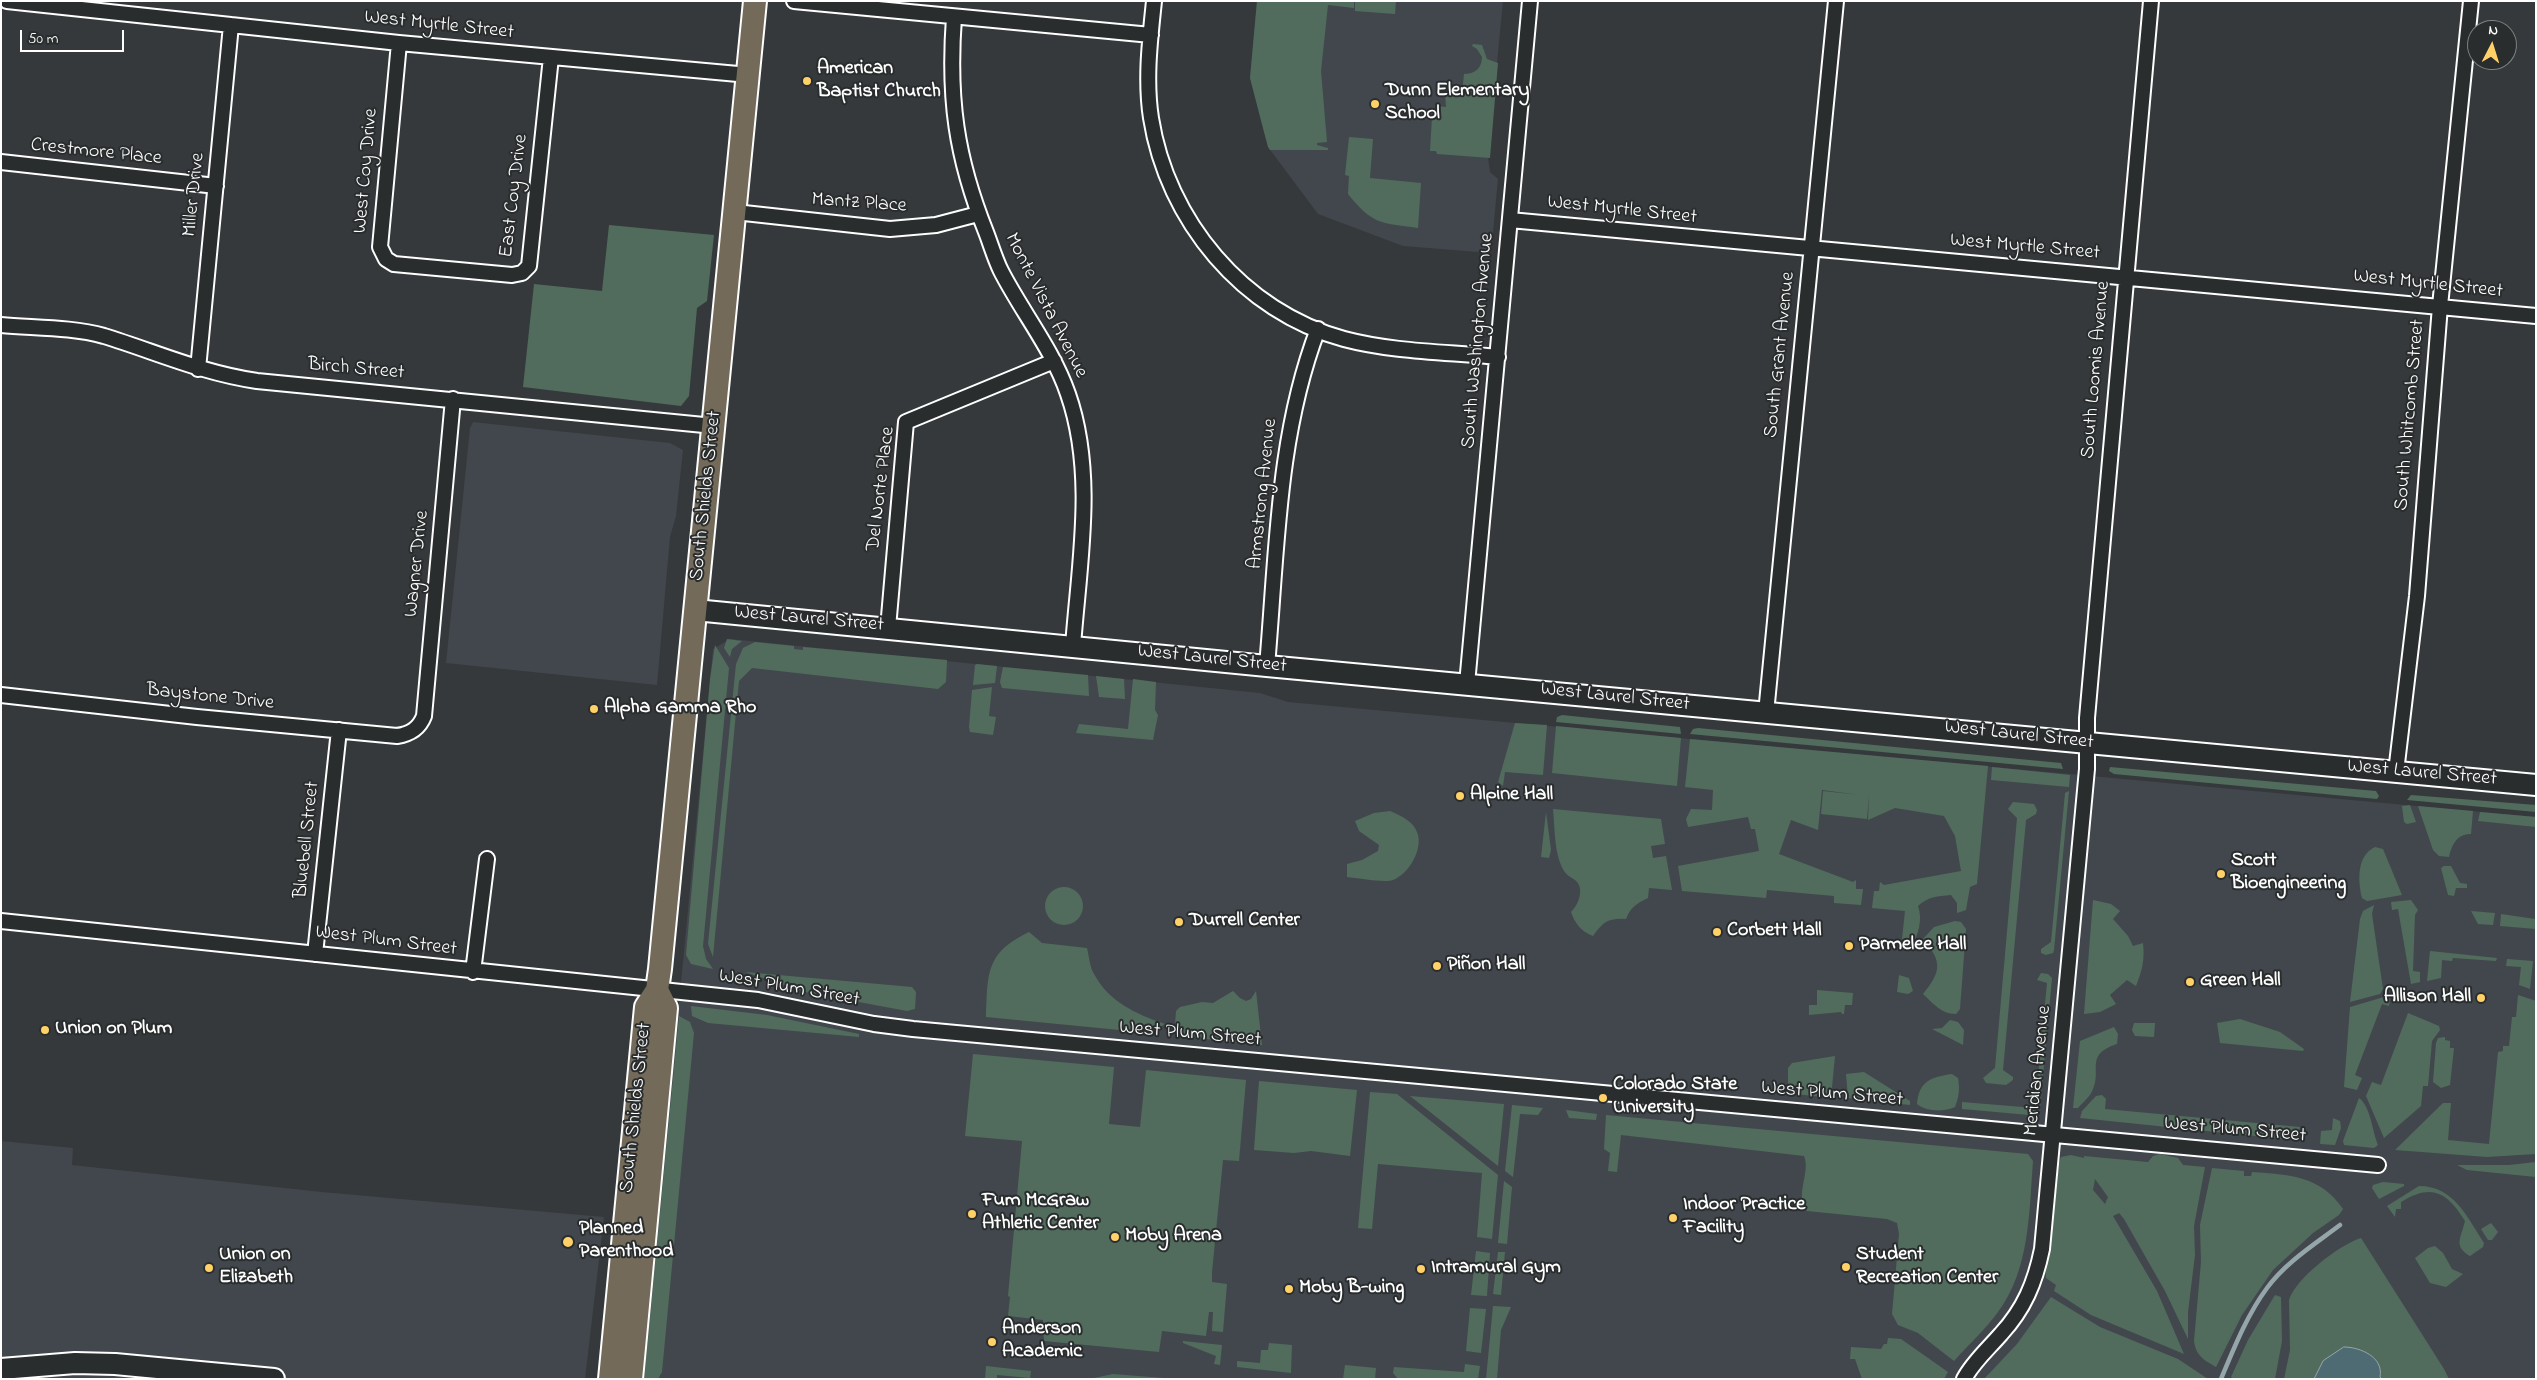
<!DOCTYPE html>
<meta charset="utf-8">
<style>
body{margin:0}
#map{position:relative;width:2537px;height:1380px;overflow:hidden;background:#35393c;font-family:"Indie Flower",sans-serif}
canvas{display:block}
.frame{position:absolute;inset:0;border:2px solid #fff;pointer-events:none}
.north{position:absolute;left:2467px;top:20px;width:50px;height:50px;box-sizing:border-box;background:#2a2d2e;border:1px solid #7f8182;border-radius:50%;rotate:5deg;font-size:14px;font-weight:700;line-height:20px;text-align:center;color:#fff}
.north::after{content:'';display:block;margin:auto;width:18px;height:22px;background:#ffd166;clip-path:polygon(50% 0,100% 100%,50% 72%,0 100%)}
.scale{position:absolute;left:20px;top:30px;width:104px;height:22px;box-sizing:border-box;border:2px solid #fff;border-top:0;padding-left:6px;font-size:15px;line-height:18px;white-space:nowrap;color:#fff;-webkit-text-stroke:4px #2a2d2e;paint-order:stroke}
</style>
<div id="map">
<canvas width="2537" height="1380"></canvas>
<div class="frame"></div>
<div class="north">N</div>
<div class="scale">50 m</div>
</div>
<script>
const ctx = document.querySelector('canvas').getContext('2d');
ctx.lineJoin = 'round';
function fill(path, color) { ctx.fillStyle = color; ctx.fill(path, 'evenodd'); }
function stroke(path, color, width, dash) { ctx.strokeStyle = color; ctx.lineWidth = width; ctx.lineCap = dash ? 'butt' : 'round'; ctx.setLineDash(dash || []); ctx.stroke(path); }
function label(font, color, halo, rows, align = 'center') {
  ctx.font = font + ' "Indie Flower",sans-serif'; ctx.lineWidth = 4; ctx.setLineDash([]); ctx.textBaseline = 'middle'; ctx.strokeStyle = halo; ctx.fillStyle = color; for (const [text, x, y, turn = 0] of rows) {
    ctx.save(); ctx.translate(x, y); ctx.rotate((+turn || 0) * Math.PI / 180); ctx.textAlign = isNaN(turn) ? turn : align; if (halo) ctx.strokeText(text, 0, 0); ctx.fillText(text, 0, 0); ctx.restore();
  }
}
fill(new Path2D(`
 M 1257,1 L 1503,1 L 1488,157 L 1490,172 L 1498,179 L 1491,253 L 1403,246 L 1318,214 L 1268,147 L 1263,129 L 1250,78 Z
 M 473,422 L 670,443 L 683,450 L 676,516 L 670,537 L 657,685 L 446,663 L 470,428 Z
 M 730,639 L 1260,693 L 1288,702 L 2536,817 L 2536,1379 L 643,1379 L 713,649 Z
 M 1,1141 L 73,1148 L 72,1165 L 322,1192 L 604,1217 L 585,1379 L 1,1379 Z`), '#42474d');
fill(new Path2D(`
 M 1257,1 L 1354,1 L 1354,8 L 1328,5 L 1321,71 L 1327,142 L 1317,143 L 1317,145 L 1328,148 L 1328,150 L 1270,150 L 1268,147 L 1250,78 Z
 M 1355,1 L 1396,1 L 1395,14 L 1355,11 Z
 M 1473,44 L 1482,45 L 1487,59 L 1498,63 L 1490,158 L 1437,154 L 1436,151 L 1430,151 L 1432,117 L 1436,106 L 1446,107 L 1445,92 L 1462,93 L 1464,74 C 1475,74 1482,68 1482,57 L 1477,49 L 1472,46 Z
 M 1349,137 L 1373,139 L 1370,178 L 1421,183 L 1418,228 C 1380,223 1372,224 1348,194 L 1349,176 L 1345,175 Z
 M 609,225 L 714,235 L 707,301 L 697,308 L 689,396 L 681,406 L 523,387 L 534,284 L 602,291 Z
 M 727,639 L 742,641 L 732,649 L 730,657 L 724,648 Z
 M 755,642 L 794,646 L 794,649 L 803,650 L 803,647 L 947,660 L 946,682 L 938,689 L 752,668 L 739,681 L 713,957 L 708,944 L 736,664 L 743,648 Z
 M 715,645 L 729,668 L 703,946 L 706,959 L 713,969 L 691,964 L 686,955 L 710,679 Z
 M 977,664 L 997,666 L 995,683 L 973,685 L 975,665 Z
 M 1003,667 L 1088,675 L 1089,696 L 1002,688 L 1000,682 Z
 M 1096,676 L 1124,679 L 1125,699 L 1099,697 Z
 M 1133,679 L 1156,682 L 1155,710 L 1158,715 L 1153,740 L 1076,733 L 1079,724 L 1128,729 Z
 M 992,687 L 989,716 L 996,717 L 993,735 L 970,732 L 969,727 L 972,690 Z
 M 1562,715 L 1680,727 L 1681,734 L 1556,722 L 1557,717 Z
 M 1515,723 L 1547,725 L 1543,775 L 1505,772 L 1503,786 L 1498,782 Z
 M 1556,726 L 1681,738 L 1677,786 L 1552,773 Z
 M 1698,728 L 2061,763 L 2063,769 L 1690,734 L 1693,729 Z
 M 1690,739 L 1988,766 L 1977,884 L 1970,887 L 1966,910 L 1957,913 L 1957,903 L 1951,895 C 1938,896 1927,897 1918,906 C 1923,920 1918,934 1912,947 L 1910,946 L 1909,940 L 1902,939 L 1905,911 L 1872,908 L 1874,891 L 1879,891 L 1880,882 L 1884,885 L 1961,871 L 1955,836 L 1944,816 L 1895,808 L 1868,820 L 1869,795 L 1867,819 L 1821,814 L 1823,791 L 1860,795 L 1822,790 L 1818,830 L 1791,820 L 1779,854 L 1853,882 L 1856,880 L 1856,889 L 1863,889 L 1861,905 L 1834,903 L 1834,896 L 1767,890 L 1766,898 L 1682,891 L 1678,866 L 1759,851 L 1755,829 L 1751,829 L 1748,817 L 1688,827 L 1686,819 L 1691,809 L 1712,810 L 1713,790 L 1685,787 Z
 M 1992,767 L 2070,775 L 2069,787 L 1991,780 Z
 M 2110,767 L 2376,791 L 2379,796 L 2377,799 L 2114,774 L 2109,771 Z
 M 2069,791 L 2054,950 L 2053,953 L 2046,955 L 2041,953 L 2041,949 L 2051,942 L 2065,793 Z
 M 2411,795 L 2536,805 L 2536,812 L 2407,800 Z
 M 2013,802 L 2034,804 L 2037,810 L 2036,814 L 2026,820 L 2003,1070 L 2013,1077 L 2013,1080 L 2006,1085 L 1986,1083 L 1983,1078 L 1995,1068 L 2017,818 L 2008,809 Z
 M 2410,805 L 2416,822 L 2407,824 L 2404,822 L 2402,806 Z
 M 2418,806 L 2473,811 L 2471,834 C 2457,834 2452,844 2449,857 L 2439,856 L 2433,850 Z
 M 1553,809 L 1661,819 L 1665,844 L 1651,846 L 1653,858 L 1666,856 L 1672,890 L 1649,888 L 1648,898 C 1637,903 1630,908 1626,919 C 1608,918 1603,922 1593,936 C 1582,932 1575,924 1571,912 C 1577,906 1581,897 1580,888 C 1578,878 1569,879 1564,871 C 1554,854 1555,829 1553,809 Z
 M 1390,811 C 1401,816 1412,820 1417,832 C 1424,848 1409,874 1393,880 C 1384,883 1358,878 1347,877 L 1347,864 L 1362,860 L 1378,851 L 1379,845 L 1359,831 L 1355,821 L 1374,813 Z
 M 1546,812 L 1551,850 L 1549,858 L 1541,857 Z
 M 2480,812 L 2536,817 L 2536,827 L 2478,821 Z
 M 2375,847 L 2383,849 L 2402,895 L 2367,901 L 2362,898 C 2358,882 2356,856 2375,847 Z
 M 2444,866 L 2451,866 L 2460,883 L 2467,884 L 2467,888 L 2456,888 L 2454,896 L 2448,895 L 2441,868 Z
 M1045 906a19 19 0 1 1 38 0a19 19 0 1 1-38 0Z
 M 2093,900 L 2111,904 L 2120,911 L 2113,919 L 2128,936 L 2133,946 L 2143,943 C 2145,960 2142,971 2136,986 L 2127,980 L 2110,995 L 2116,1004 L 2100,1012 L 2084,1014 Z
 M 2411,900 L 2418,910 L 2415,915 L 2413,971 L 2420,972 L 2420,982 L 2411,984 L 2398,909 L 2392,910 L 2391,902 Z
 M 2374,905 L 2372,914 L 2383,989 L 2380,994 L 2350,1002 L 2360,919 L 2363,911 Z
 M 2471,911 L 2495,913 L 2493,925 L 2478,924 Z
 M 2501,914 L 2535,919 L 2536,917 L 2536,929 L 2500,926 Z
 M 1955,921 L 1961,922 L 1966,929 L 1960,1009 L 1956,1014 C 1941,1014 1933,1003 1923,994 C 1942,971 1942,961 1923,939 L 1934,927 Z
 M 1029,932 L 1042,943 L 1087,948 C 1089,956 1090,968 1094,974 C 1109,1002 1136,1014 1165,1024 L 1150,1033 L 986,1017 C 988,974 985,953 1029,932 Z
 M 2430,951 L 2497,958 L 2496,961 L 2453,958 L 2452,961 L 2442,960 L 2441,978 L 2427,981 Z
 M 2507,959 L 2533,961 L 2530,989 L 2519,985 L 2521,967 L 2506,966 Z
 M 745,972 L 912,987 L 916,992 L 915,1009 L 907,1011 L 805,992 Z
 M 2041,973 L 2048,974 L 2052,978 L 2040,1108 L 2037,1113 L 2029,1115 L 1962,1109 L 1962,1102 L 2035,1108 L 2047,983 L 2037,980 Z
 M 1899,975 L 1909,978 L 1913,991 L 1908,994 L 1897,992 Z
 M 1817,990 L 1853,993 L 1852,1005 L 1845,1005 L 1844,1014 L 1842,1014 L 1841,1012 L 1809,1015 L 1809,1005 L 1817,1005 Z
 M 1233,991 L 1240,998 L 1246,1001 L 1251,999 L 1256,991 L 1262,1045 L 1218,1041 L 1185,1035 L 1179,1032 L 1175,1024 L 1176,1011 L 1180,1007 L 1202,1002 L 1213,1003 Z
 M 2387,993 L 2391,993 L 2389,1006 L 2382,1004 L 2355,1075 L 2362,1078 L 2357,1090 L 2344,1087 L 2350,1007 L 2384,997 Z
 M 2518,995 L 2536,1001 L 2536,1154 L 2487,1157 L 2395,1150 L 2443,1103 L 2451,1103 L 2448,1140 L 2489,1144 L 2498,1052 L 2503,1051 L 2503,1046 L 2509,1046 L 2512,1017 L 2516,1017 Z
 M 691,1006 L 767,1015 L 859,1034 L 859,1037 L 708,1023 L 692,1016 Z
 M 2408,1013 L 2439,1026 L 2440,1030 L 2432,1041 L 2428,1086 L 2423,1086 L 2421,1106 L 2384,1138 L 2366,1096 L 2372,1082 L 2381,1085 Z
 M 679,1016 L 690,1022 L 694,1033 L 662,1372 L 658,1379 L 644,1379 Z
 M 2240,1019 L 2280,1032 L 2304,1049 L 2303,1051 L 2220,1043 L 2217,1023 Z
 M 1950,1020 L 1958,1022 L 1964,1030 L 1963,1045 L 1932,1029 L 1942,1028 Z
 M 2134,1023 L 2155,1023 L 2154,1037 L 2135,1036 L 2132,1030 Z
 M 2114,1027 L 2118,1034 L 2117,1044 C 2084,1055 2102,1069 2093,1089 C 2091,1096 2082,1103 2078,1108 L 2073,1108 L 2080,1041 Z
 M 2445,1037 L 2445,1040 L 2450,1041 L 2450,1048 L 2454,1048 L 2450,1085 L 2441,1088 L 2433,1082 L 2436,1043 L 2438,1038 Z
 M 973,1054 L 1114,1067 L 1109,1124 L 1140,1127 L 1146,1070 L 1246,1080 L 1239,1161 L 1223,1160 L 1212,1272 L 1212,1282 L 1227,1284 L 1223,1332 L 1212,1331 L 1213,1312 L 1209,1312 L 1206,1336 L 1162,1331 L 1159,1352 L 1044,1341 L 1043,1320 L 1008,1316 L 1010,1297 L 1008,1296 L 1022,1141 L 965,1136 Z
 M 1835,1056 L 1831,1098 L 1778,1092 L 1788,1085 L 1788,1068 L 1792,1063 Z
 M 1864,1072 L 1910,1101 L 1910,1105 L 1848,1098 L 1846,1074 Z
 M 1952,1074 L 1958,1078 C 1960,1089 1959,1096 1955,1107 C 1944,1112 1927,1112 1917,1104 C 1919,1081 1931,1077 1952,1074 Z
 M 1259,1081 L 1357,1090 L 1350,1156 L 1311,1151 L 1294,1153 L 1254,1150 Z
 M 1370,1092 L 1397,1094 L 1498,1175 L 1492,1239 L 1477,1237 L 1482,1173 L 1378,1164 L 1372,1229 L 1358,1228 Z
 M 2102,1095 L 2106,1099 L 2105,1109 L 2300,1127 L 2298,1136 L 2294,1140 L 2080,1118 L 2082,1111 L 2096,1096 Z
 M 1410,1096 L 1504,1104 L 1498,1166 Z
 M 2359,1098 C 2371,1107 2372,1131 2378,1145 L 2374,1148 L 2344,1145 L 2343,1141 Z
 M 1512,1105 L 1543,1108 L 1538,1115 L 1520,1114 L 1513,1177 L 1505,1171 Z
 M 1566,1110 L 1597,1114 L 1596,1120 L 1569,1118 Z
 M 1606,1115 L 2028,1154 L 2033,1161 C 2029,1212 2030,1269 1998,1312 C 1986,1329 1968,1345 1954,1361 L 1918,1333 L 1898,1325 L 1892,1314 L 1899,1234 L 1897,1223 L 1887,1219 L 1807,1211 C 1794,1195 1811,1173 1804,1156 L 1621,1135 L 1617,1172 L 1608,1171 L 1610,1153 L 1604,1149 Z
 M 2333,1118 L 2340,1121 L 2341,1128 L 2335,1145 L 2320,1144 L 2321,1131 L 2332,1130 Z
 M 2160,1154 L 2178,1158 L 2183,1165 L 2205,1167 L 2194,1226 L 2195,1255 L 2188,1312 L 2188,1339 L 2165,1291 L 2124,1219 L 2119,1213 L 2113,1216 L 2157,1291 L 2184,1354 L 2091,1315 L 2054,1291 L 2056,1285 L 2046,1278 L 2045,1263 L 2052,1236 L 2059,1163 L 2061,1157 L 2071,1155 L 2084,1158 L 2084,1156 L 2148,1162 L 2153,1156 ZM 2095,1179 L 2108,1197 L 2105,1204 L 2093,1190 Z
 M 2536,1162 L 2536,1177 L 2467,1170 L 2457,1165 L 2509,1165 Z
 M 2212,1168 L 2244,1171 L 2244,1176 L 2251,1176 L 2252,1172 C 2289,1175 2320,1175 2343,1209 L 2339,1215 L 2313,1233 L 2273,1270 L 2242,1315 L 2216,1367 C 2204,1360 2196,1356 2194,1341 L 2201,1262 L 2200,1225 Z
 M 1504,1181 L 1512,1187 L 1507,1244 L 1498,1243 Z
 M 2383,1182 L 2404,1184 L 2404,1186 L 2379,1199 L 2372,1188 L 2373,1185 Z
 M 2419,1186 C 2454,1186 2467,1217 2484,1243 L 2483,1247 L 2470,1256 C 2453,1246 2461,1238 2465,1221 C 2447,1192 2432,1183 2401,1202 L 2401,1209 L 2396,1209 L 2395,1217 L 2387,1206 Z
 M 2491,1223 L 2498,1232 L 2492,1240 L 2488,1240 L 2481,1229 Z
 M 2361,1238 L 2444,1369 L 2449,1379 L 2284,1379 L 2290,1350 L 2289,1300 C 2296,1278 2339,1245 2361,1238 Z
 M 2435,1246 L 2443,1253 L 2452,1269 L 2463,1274 L 2446,1287 L 2430,1283 L 2415,1258 L 2428,1248 Z
 M 1476,1251 L 1490,1253 L 1487,1296 L 1471,1295 Z
 M 1498,1252 L 1505,1252 L 1501,1295 L 1493,1294 Z
 M 2275,1295 L 2281,1297 L 2282,1341 L 2275,1379 L 2234,1379 L 2231,1377 L 2248,1340 Z
 M 2051,1297 L 2100,1327 L 2178,1359 L 2208,1379 L 1984,1379 L 2017,1344 Z
 M 1493,1306 L 1511,1307 L 1501,1330 L 1497,1379 L 1486,1379 Z
 M 1470,1308 L 1486,1309 L 1481,1353 L 1466,1351 Z
 M 1888,1338 L 1901,1339 L 1948,1372 L 1944,1379 L 1862,1379 L 1855,1359 L 1850,1359 L 1851,1347 L 1881,1349 L 1884,1344 L 1887,1344 Z
 M 1183,1341 L 1222,1345 L 1220,1365 L 1214,1364 L 1216,1356 L 1183,1343 Z
 M 1269,1343 L 1292,1345 L 1291,1373 L 1237,1367 L 1237,1361 L 1260,1363 L 1261,1350 L 1268,1350 Z
 M 1465,1364 L 1480,1366 L 1478,1379 L 1398,1379 L 1393,1373 L 1394,1367 L 1464,1372 Z
 M 1345,1365 L 1376,1368 L 1375,1379 L 1343,1379 Z
 M 986,1366 L 1031,1371 L 1030,1378 L 997,1375 L 997,1379 L 985,1379 Z
 M 1113,1374 L 1164,1378 L 1089,1379 Z`), '#516c5c');
const water = new Path2D(`
 M 2344,1347 C 2360,1347 2384,1357 2380,1377 L 2382,1379 L 2314,1379 L 2323,1361 Z`);
fill(water, '#4e6a73');
stroke(water, '#95a6ab', 1);
stroke(new Path2D(`
 M 2221,1379 C 2234,1348 2247,1315 2267,1288 C 2286,1262 2315,1244 2340,1225`), '#95a6ab', 4.5);
const minor = new Path2D(`
 M 7,1 L 399,43 L 749,75
 M 794,1 L 1151,35
 M 1154,1 C 1150,40 1145,79 1151,118 C 1167,220 1243,312 1344,339 C 1393,352 1447,352 1498,357
 M 954,17 C 948,98 956,157 986,232 C 991,245 995,259 1001,271 C 1022,312 1053,350 1068,394 C 1096,474 1079,564 1073,646
 M 399,43 L 380,247 L 386,259 L 394,264 L 512,275 L 522,273 L 529,266 L 551,57
 M 1,162 L 216,186
 M 735,212 L 890,229 L 936,225 L 978,214
 M 1510,220 L 2536,316
 M 1,325 C 34,328 72,327 104,336 C 156,352 202,373 257,381 L 714,426
 M 198,369 L 231,25
 M 888,628 L 906,422 L 1054,361
 M 1267,666 C 1277,553 1277,436 1318,329
 M 1467,684 L 1530,1
 M 1,695 L 197,717 L 397,736 C 410,734 419,729 424,716 L 453,399
 M 1766,713 L 1836,1
 M 2396,772 L 2417,596 L 2440,306 L 2471,1
 M 1,921 L 758,1000 L 874,1024 L 913,1029 L 2378,1165
 M 315,954 L 339,730
 M 473,972 L 487,859
 M 1964,1379 C 1973,1362 1988,1349 2001,1334 C 2024,1309 2035,1283 2042,1249 L 2087,769 L 2087,718 L 2151,1`);
const secondary = new Path2D(`
 M 695,610 L 1267,666 L 2536,785
 M 1,1369 L 75,1363 L 115,1364 L 274,1379`);
const primary = new Path2D(`
 M 610,1379 L 646,1007 L 657,990 L 660,969 L 755,1
 M 631,1379 L 666,1008 L 657,990`);
stroke(minor, '#fff', 18);
stroke(secondary, '#fff', 24);
stroke(primary, '#fff', 26);
stroke(minor, '#2a2d2e', 14);
stroke(secondary, '#2a2d2e', 20);
stroke(primary, '#746a5a', 22);
for (const [x, y, r, color] of [
 [807,81,5,"#ffd166"],
 [1375,104,5,"#ffd166"],
 [594,709,5,"#ffd166"],
 [1460,796,5,"#ffd166"],
 [2221,874,5,"#ffd166"],
 [1179,922,5,"#ffd166"],
 [1717,932,5,"#ffd166"],
 [1849,946,5,"#ffd166"],
 [1437,966,5,"#ffd166"],
 [2190,982,5,"#ffd166"],
 [2481,998,5,"#ffd166"],
 [45,1030,5,"#ffd166"],
 [1603,1098,5,"#ffd166"],
 [972,1214,5,"#ffd166"],
 [1673,1218,5,"#ffd166"],
 [1115,1237,5,"#ffd166"],
 [568,1242,6,"#ffd166"],
 [1846,1267,5,"#ffd166"],
 [209,1268,5,"#ffd166"],
 [1421,1269,5,"#ffd166"],
 [1289,1289,5,"#ffd166"],
 [992,1342,5,"#ffd166"]
]) { const dot = new Path2D(); dot.arc(x, y, r, 0, 2 * Math.PI); ctx.fillStyle = color; ctx.fill(dot); stroke(dot, '#2a2d2e', 2); }
label('20px', '#fff', '#2a2d2e', [
 ["West Myrtle Street",439,26,6],
 ["Crestmore Place",96,153,6],
 ["West Coy Drive",367,171,-85],
 ["Miller Drive",195,195,-84],
 ["East Coy Drive",515,196,-83],
 ["Mantz Place",859,204,4],
 ["West Myrtle Street",1622,211,6],
 ["West Myrtle Street",2025,248,5],
 ["West Myrtle Street",2428,285,6],
 ["Monte Vista Avenue",1045,306,63],
 ["South Washington Avenue",1479,341,-85],
 ["South Grant Avenue",1781,355,-84],
 ["Birch Street",356,370,5],
 ["South Loomis Avenue",2097,370,-85],
 ["South Whitcomb Street",2411,415,-85],
 ["Del Norte Place",882,489,-83],
 ["Armstrong Avenue",1264,494,-84],
 ["South Shields Street",707,496,-84],
 ["Wagner Drive",418,564,-84],
 ["West Laurel Street",809,620,5],
 ["West Laurel Street",1212,660,6],
 ["Baystone Drive",210,698,6],
 ["West Laurel Street",1615,698,6],
 ["West Laurel Street",2019,736,6],
 ["West Laurel Street",2422,774,5],
 ["Bluebell Street",308,840,-84],
 ["West Plum Street",386,942,7],
 ["West Plum Street",789,989,10],
 ["West Plum Street",1190,1035,5],
 ["Meridian Avenue",2039,1071,-84],
 ["West Plum Street",1832,1095,5],
 ["South Shields Street",637,1108,-84],
 ["West Plum Street",2235,1131,5]
]);
label('bold 20px', '#fff', '#2a2d2e', [
 ["American",817,70],
 ["Baptist Church",817,93],
 ["Dunn Elementary",1385,92],
 ["School",1385,115],
 ["Alpha Gamma Rho",604,709],
 ["Alpine Hall",1470,796],
 ["Scott",2231,862],
 ["Bioengineering",2231,885],
 ["Durrell Center",1189,922],
 ["Corbett Hall",1727,932],
 ["Parmelee Hall",1859,946],
 ["Piñon Hall",1447,966],
 ["Green Hall",2200,982],
 ["Allison Hall",2471,998,"right"],
 ["Union on Plum",55,1030],
 ["Colorado State",1613,1086],
 ["University",1613,1109],
 ["Fum McGraw",982,1202],
 ["Athletic Center",982,1225],
 ["Indoor Practice",1683,1206],
 ["Facility",1683,1229],
 ["Planned",579,1230],
 ["Parenthood",579,1253],
 ["Moby Arena",1125,1237],
 ["Union on",219,1256],
 ["Elizabeth",219,1279],
 ["Student",1856,1256],
 ["Recreation Center",1856,1279],
 ["Intramural Gym",1431,1269],
 ["Moby B-wing",1299,1289],
 ["Anderson",1002,1330],
 ["Academic",1002,1353]
], 'left');
</script>
